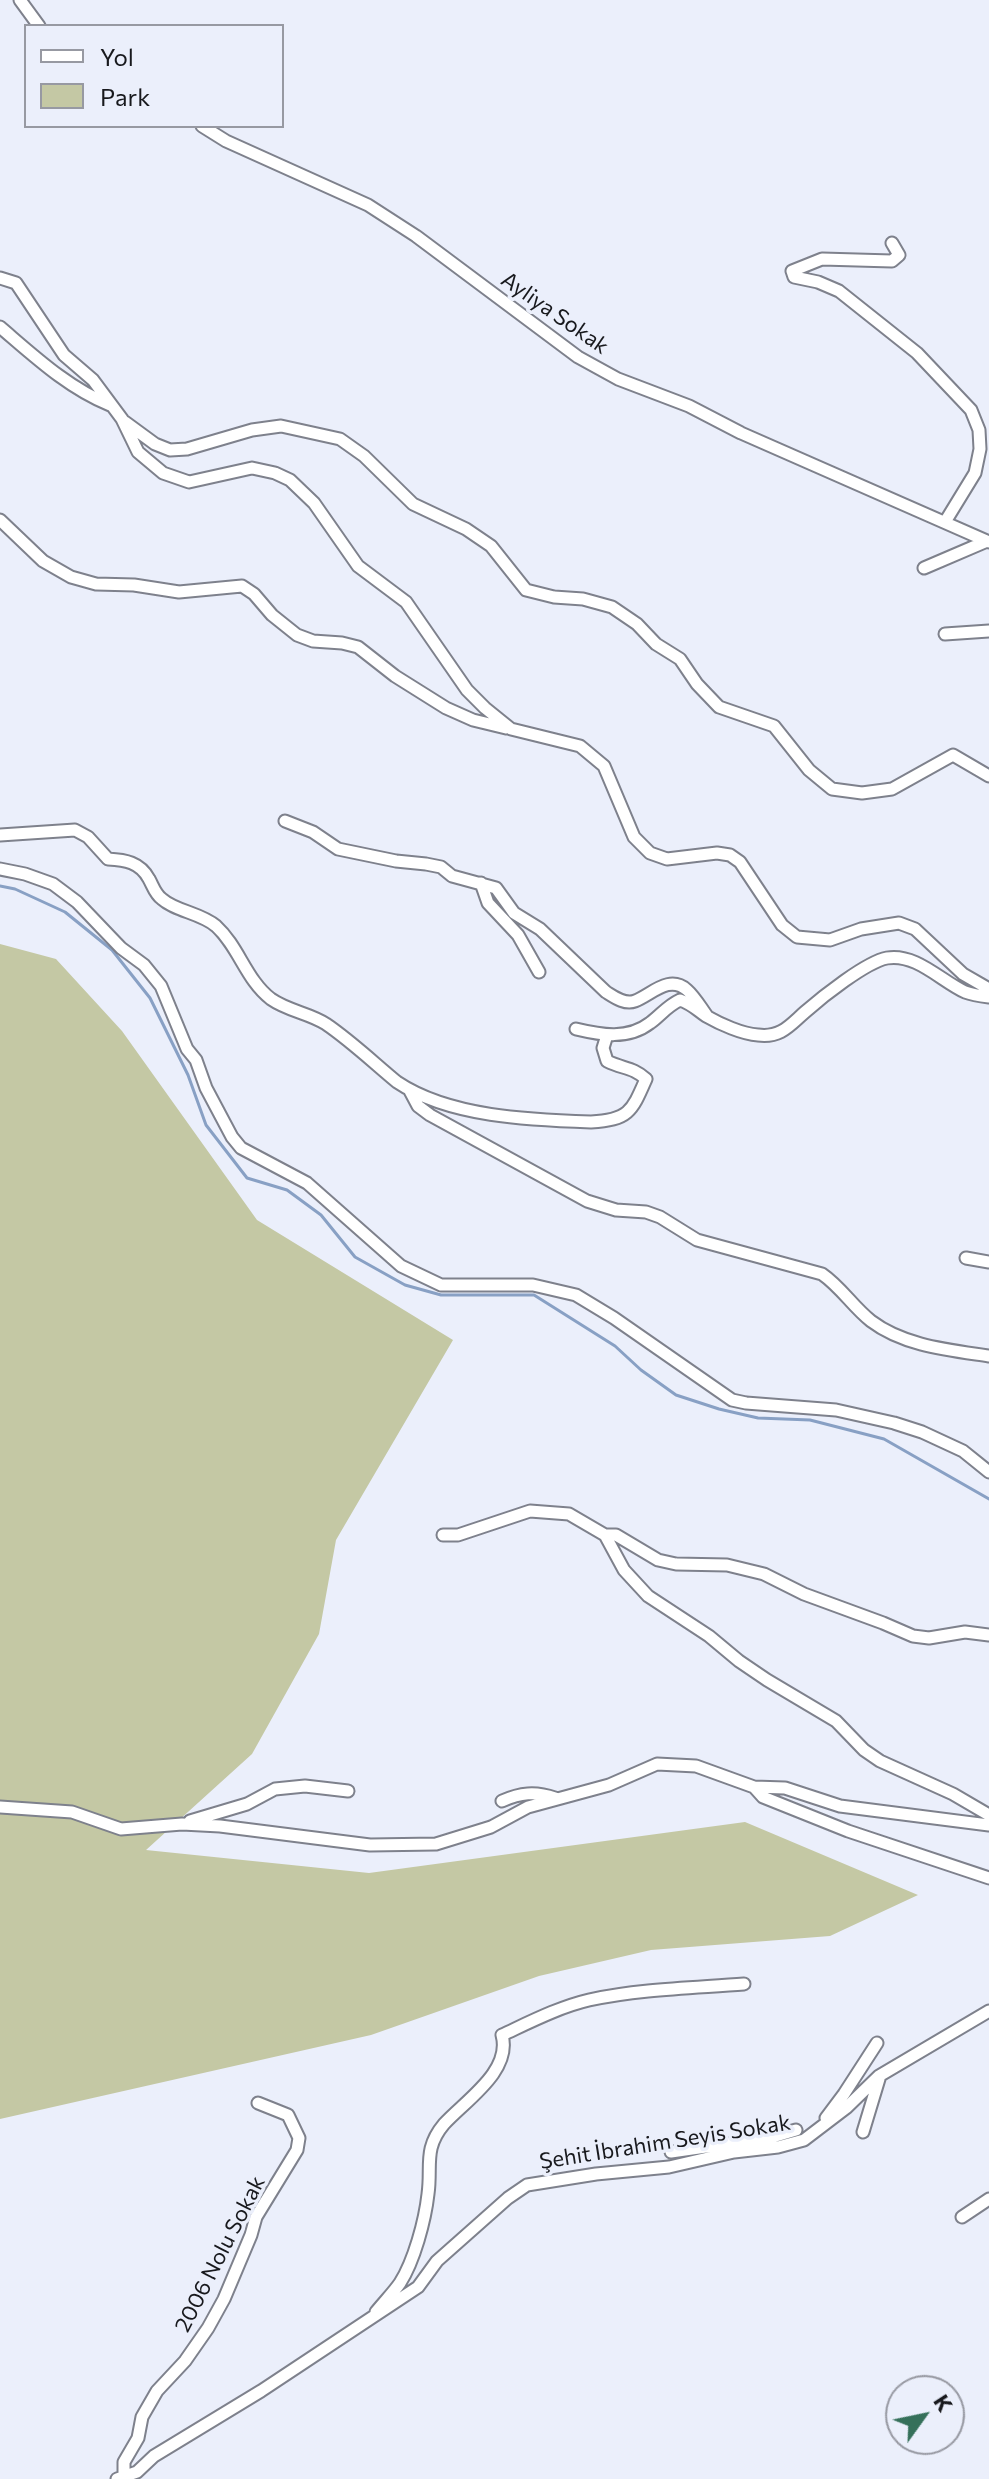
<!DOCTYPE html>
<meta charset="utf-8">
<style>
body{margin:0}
#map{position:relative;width:989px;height:2479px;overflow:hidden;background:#ebeffb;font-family:Commissioner,sans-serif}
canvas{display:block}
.legend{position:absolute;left:24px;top:24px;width:260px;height:104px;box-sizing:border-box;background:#ebeffb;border:2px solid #9799a2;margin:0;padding:10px 14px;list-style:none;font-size:24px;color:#18191d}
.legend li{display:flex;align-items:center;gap:16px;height:40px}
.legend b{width:40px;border:2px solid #9799a2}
.north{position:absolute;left:885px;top:2375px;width:80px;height:80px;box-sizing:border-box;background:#ebeffb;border:2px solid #9799a2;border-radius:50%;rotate:57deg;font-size:22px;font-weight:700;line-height:32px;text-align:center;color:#18191d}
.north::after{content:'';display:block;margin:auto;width:28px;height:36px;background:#35705a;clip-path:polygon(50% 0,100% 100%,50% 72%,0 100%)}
</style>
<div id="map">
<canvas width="989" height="2479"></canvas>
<ul class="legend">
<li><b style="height:10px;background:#fff"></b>Yol</li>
<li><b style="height:22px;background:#c4c8a4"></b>Park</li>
</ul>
<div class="north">K</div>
</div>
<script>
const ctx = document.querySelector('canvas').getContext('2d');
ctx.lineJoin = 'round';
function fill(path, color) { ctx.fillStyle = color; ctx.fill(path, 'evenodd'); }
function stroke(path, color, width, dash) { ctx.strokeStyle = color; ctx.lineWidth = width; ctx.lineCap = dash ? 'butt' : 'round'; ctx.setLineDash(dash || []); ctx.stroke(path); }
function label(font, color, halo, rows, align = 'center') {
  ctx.font = font + ' Commissioner,sans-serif'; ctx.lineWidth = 7; ctx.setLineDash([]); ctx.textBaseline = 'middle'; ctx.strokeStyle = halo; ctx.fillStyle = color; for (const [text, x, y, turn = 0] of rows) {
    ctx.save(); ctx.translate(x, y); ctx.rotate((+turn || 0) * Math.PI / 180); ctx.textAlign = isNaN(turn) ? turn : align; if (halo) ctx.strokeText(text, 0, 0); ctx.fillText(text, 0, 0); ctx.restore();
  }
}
fill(new Path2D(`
 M 0,944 L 56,959 L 122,1031 L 257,1220 L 453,1340 L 336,1540 L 319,1634 L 252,1754 L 146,1850 L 369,1873 L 745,1822 L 918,1895 L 830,1936 L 651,1950 L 539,1976 L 371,2035 L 0,2119 Z`), '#c4c8a4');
stroke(new Path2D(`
 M 0,886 L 15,889 L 65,912 L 112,950 L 150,998 L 188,1075 L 206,1125 L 247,1178 L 287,1190 L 321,1215 L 355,1257 L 405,1285 L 441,1295 L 534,1295 L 615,1346 L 641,1370 L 676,1395 L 719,1409 L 758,1418 L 810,1420 L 884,1439 L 989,1499`), '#88a0c4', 3);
const minor = new Path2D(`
 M 20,0 L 39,26
 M 202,126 L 226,141 L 368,205 L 416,236 L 578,357 L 618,379 L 689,406 L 741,433 L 989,542
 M 892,243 L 899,255 L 892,261 L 822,259 L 792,271 L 794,277 L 818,282 L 839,291 L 917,353 L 971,410 L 979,430 L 980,449 L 975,473 L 945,522
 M 0,278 L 16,283 L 64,355 L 93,380 L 122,419 L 138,452 L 163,473 L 189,482 L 252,468 L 275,473 L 290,480 L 314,503 L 358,566 L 406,602 L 467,690 L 485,708 L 511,729 L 580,746 L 604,766 L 634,837 L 650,853 L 667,859 L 717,853 L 730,855 L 740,862 L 782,925 L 797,937 L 830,940 L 861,929 L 899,923 L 915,929 L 963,974 L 989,989
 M 0,327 C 34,356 68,388 110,405
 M 125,422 L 155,444 L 170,450 L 187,449 L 252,430 L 281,426 L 340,439 L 364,456 L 413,504 L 466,529 L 491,546 L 526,590 L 554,597 L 583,599 L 612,607 L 637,624 L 656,644 L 680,659 L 697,684 L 719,707 L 774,726 L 809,770 L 832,789 L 862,793 L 892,789 L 953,755 L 989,776
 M 0,520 L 43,561 L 71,577 L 96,584 L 134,585 L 179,592 L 242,586 L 254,594 L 272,615 L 297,635 L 313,641 L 342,643 L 358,647 L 395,676 L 446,708 L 473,720 L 506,728
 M 924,568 L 987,541
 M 945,634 L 989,631
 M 285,821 L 313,832 L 338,849 L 396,861 L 426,864 L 441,867 L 452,876 L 496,888 L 514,913 L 540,929 L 606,992 C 614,997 625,1005 635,1001 C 651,995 669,974 687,990 C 695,997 701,1008 707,1016
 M 0,835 L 75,830 L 88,837 L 108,859 C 125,860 140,862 149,879 C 153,886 155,894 162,899 C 175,911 201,913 216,926 C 239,947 246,980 271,999 C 288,1011 309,1013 326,1024 C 351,1041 374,1063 397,1082 C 449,1117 530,1120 591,1122 C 629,1120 632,1111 646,1079 C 633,1067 623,1069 607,1061 L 603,1048 L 607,1035
 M 0,869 L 25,874 L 53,884 L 77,902 L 121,948 L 144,965 L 161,986 L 187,1049 L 196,1060 L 206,1088 L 232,1137 L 241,1148 L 307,1183 L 401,1266 L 441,1285 L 533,1285 L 576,1295 L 614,1318 L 732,1400 L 746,1403 L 836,1410 L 894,1423 L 922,1432 L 963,1451 L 989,1472
 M 481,883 L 488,903 L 518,935 L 539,972
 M 576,1029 C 601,1035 628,1040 650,1023 C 661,1015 667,1006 680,1000 C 692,1004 697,1010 706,1016 C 720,1024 742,1034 758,1035 C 781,1038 790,1025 805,1012 C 822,997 866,962 887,958 C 916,953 941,981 965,992 C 973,995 981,996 989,997
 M 410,1091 L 418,1106 L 430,1115 L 587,1201 L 616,1210 L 646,1212 L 660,1217 L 697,1240 L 822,1274 C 841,1287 853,1307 871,1321 C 904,1346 949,1350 989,1356
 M 966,1258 L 989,1262
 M 443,1535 L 458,1535 L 530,1511 L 569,1514 L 605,1535 L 616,1535 L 658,1560 L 676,1564 L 727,1565 L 764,1574 L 804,1594 L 883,1623 L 913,1636 L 929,1638 L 965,1632 L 989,1635
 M 605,1535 L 624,1570 L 648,1596 L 709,1636 L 739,1661 L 767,1680 L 836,1721 L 864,1750 L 880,1761 L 953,1794 L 989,1815
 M 754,1787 L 763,1797 L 848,1831 L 989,1878
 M 502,1801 C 520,1793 535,1791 555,1798
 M 0,1807 L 72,1812 L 121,1829 L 182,1824 L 220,1826 L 370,1845 L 436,1844 L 491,1827 L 528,1807 L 609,1785 L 657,1764 L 696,1766 L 754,1787 L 785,1788 L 840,1806 L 989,1825
 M 190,1821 L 247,1804 L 275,1789 L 305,1786 L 348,1791
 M 826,2118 L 844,2094 L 877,2043
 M 863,2132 L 879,2079
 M 763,2147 L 762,2140 L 796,2130
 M 671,2152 L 754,2140 L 758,2139 L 763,2148
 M 962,2217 L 989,2199
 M 376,2312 C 384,2302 393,2293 400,2283 C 414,2261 425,2221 428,2194 C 432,2166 423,2149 444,2124 C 466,2100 512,2071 502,2035 C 530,2022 559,2007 589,2000 C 640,1989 693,1988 744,1984
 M 124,2476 L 124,2462 L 138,2438 L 142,2417 L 157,2391 L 185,2361 L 208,2328 L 224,2299 L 251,2235 L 256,2217 L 297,2150 L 299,2138 L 288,2115 L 258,2103
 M 117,2479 L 137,2472 L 154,2456 L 261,2391 L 418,2287 L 437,2261 L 508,2198 L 527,2185 L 596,2174 L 669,2167 L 734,2152 L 778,2147 L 804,2140 L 846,2108 L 879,2076 L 989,2011`);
stroke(minor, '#7e818c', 15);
stroke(minor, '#fff', 11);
label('22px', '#18191d', '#ebeffb', [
 ["Ayliya Sokak",555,313,35],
 ["Şehit İbrahim Seyis Sokak",665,2142,-9],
 ["2006 Nolu Sokak",220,2254,-63]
]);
</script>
